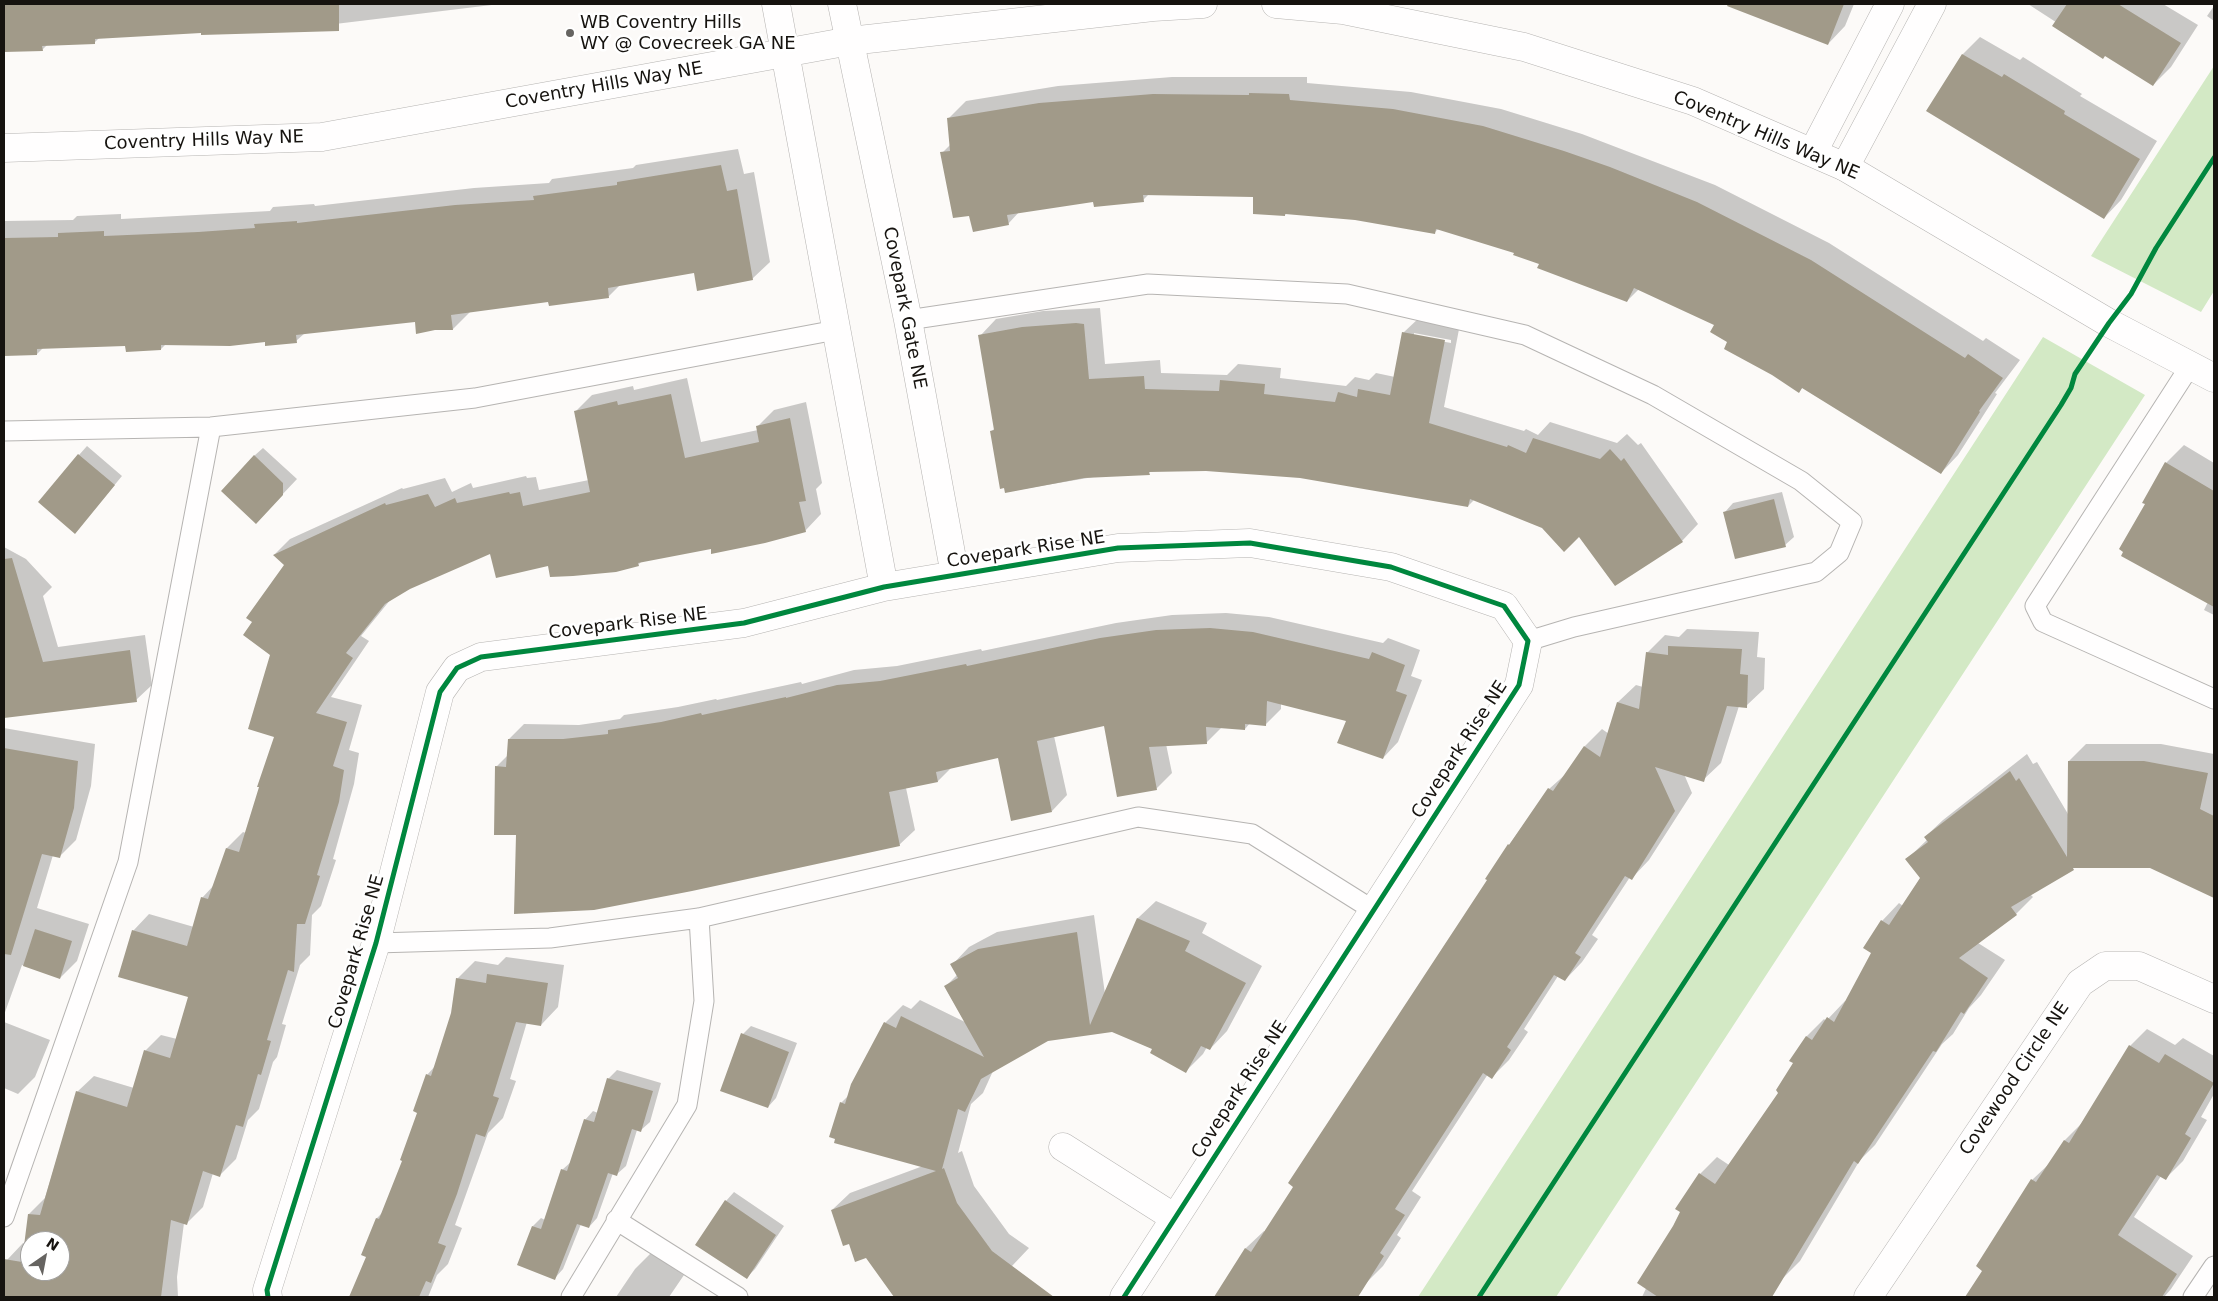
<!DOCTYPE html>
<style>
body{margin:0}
#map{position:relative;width:2218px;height:1301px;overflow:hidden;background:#fcfaf8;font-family:"DejaVu Sans",sans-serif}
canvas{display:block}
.frame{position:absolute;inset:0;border:5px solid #16130f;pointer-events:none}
.north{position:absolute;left:20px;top:1231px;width:50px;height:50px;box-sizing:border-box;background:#fff;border:1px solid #a2a19f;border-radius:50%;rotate:33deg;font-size:14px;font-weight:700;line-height:20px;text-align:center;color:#16130f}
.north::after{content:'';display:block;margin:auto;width:18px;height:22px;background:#666461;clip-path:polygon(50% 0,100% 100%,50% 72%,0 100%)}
</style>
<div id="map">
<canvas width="2218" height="1301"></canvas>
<div class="frame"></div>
<div class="north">N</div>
</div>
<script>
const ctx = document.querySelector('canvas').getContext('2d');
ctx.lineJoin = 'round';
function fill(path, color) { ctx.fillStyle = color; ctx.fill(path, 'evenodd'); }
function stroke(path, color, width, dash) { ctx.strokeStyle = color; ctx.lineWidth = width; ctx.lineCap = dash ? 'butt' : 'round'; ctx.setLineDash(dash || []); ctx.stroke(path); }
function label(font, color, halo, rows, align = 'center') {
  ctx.font = font + ' "DejaVu Sans",sans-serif'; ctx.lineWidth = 5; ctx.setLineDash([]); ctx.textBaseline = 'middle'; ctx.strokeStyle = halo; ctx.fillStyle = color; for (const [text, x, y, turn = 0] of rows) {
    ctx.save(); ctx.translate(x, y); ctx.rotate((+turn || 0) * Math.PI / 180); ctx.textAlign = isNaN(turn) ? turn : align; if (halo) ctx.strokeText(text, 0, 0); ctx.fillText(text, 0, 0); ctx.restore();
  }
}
fill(new Path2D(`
 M 2214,66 L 2214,291 L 2201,312 L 2091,256 Z
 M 2043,337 L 2145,395 L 1556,1297 L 1418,1297 Z`), '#d3e9c5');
fill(new Path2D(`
 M 4,4 L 500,4 L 327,25 L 100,37 L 94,43 L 48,44 L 42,50 L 4,50 Z
 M 1725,4 L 1854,4 L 1845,26 L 1828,44 Z
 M 2028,4 L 2163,4 L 2198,25 L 2171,67 L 2153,85 Z
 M 2214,6 L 2214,21 L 2207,16 Z
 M 1980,37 L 2020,60 L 2023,57 L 2082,94 L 2080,96 L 2157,141 L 2121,200 L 2104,218 L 1928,111 L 1963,54 Z
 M 1172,77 L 1307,77 L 1307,83 L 1411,92 L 1501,109 L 1582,134 L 1715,185 L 1829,243 L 1983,341 L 1986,338 L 2020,360 L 1995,393 L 1997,394 L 1958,455 L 1941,473 L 1803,387 L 1799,392 L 1729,341 L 1716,324 L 1639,289 L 1627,301 L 1516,252 L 1438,229 L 1434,233 L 1355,219 L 1287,213 L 1285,215 L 1255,196 L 1149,194 L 1143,200 L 1095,200 L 1020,211 L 1008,224 L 970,214 L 942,153 L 951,144 L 948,119 L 966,101 L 1058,86 Z
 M 738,149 L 744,174 L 754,172 L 770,262 L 752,279 L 695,272 L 620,285 L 609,296 L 549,300 L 471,311 L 453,329 L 416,320 L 305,333 L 296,341 L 166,344 L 161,349 L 127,345 L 43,348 L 37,354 L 4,355 L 4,221 L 73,220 L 77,216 L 121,214 L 121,219 L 270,211 L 273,207 L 314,204 L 315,206 L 474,188 L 549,183 L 552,179 L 633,168 L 636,165 Z
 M 1100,308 L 1105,364 L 1160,360 L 1161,373 L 1227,375 L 1238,364 L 1281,368 L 1280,378 L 1346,386 L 1355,377 L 1369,380 L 1376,373 L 1395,377 L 1403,333 L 1420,317 L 1460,324 L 1444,407 L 1524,431 L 1526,429 L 1538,435 L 1550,422 L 1617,443 L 1627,434 L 1638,445 L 1641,443 L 1698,524 L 1682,541 L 1579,535 L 1543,527 L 1474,500 L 1468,506 L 1301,477 L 1206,470 L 1151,471 L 1149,473 L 1105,475 L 1006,492 L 991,432 L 995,428 L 980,336 L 996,319 L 1043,311 ZM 1414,333 L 1451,340 L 1451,343 L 1414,336 Z
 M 687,378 L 701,442 L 758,430 L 758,426 L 774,410 L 806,402 L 822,483 L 816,489 L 821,514 L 805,531 L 642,561 L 638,565 L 549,564 L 491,552 L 410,588 L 391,599 L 361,636 L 369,641 L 331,697 L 362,705 L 349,750 L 359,753 L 354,784 L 333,859 L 336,860 L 321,906 L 312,915 L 310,955 L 300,965 L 282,1024 L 286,1025 L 277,1057 L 273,1062 L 259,1109 L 248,1120 L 236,1159 L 220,1175 L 213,1173 L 203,1207 L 187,1223 L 184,1223 L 177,1277 L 178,1297 L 4,1297 L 7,1260 L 23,1243 L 25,1244 L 29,1214 L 45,1198 L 77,1092 L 94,1076 L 134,1088 L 145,1051 L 161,1035 L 177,1039 L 190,997 L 133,931 L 149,914 L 194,927 L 202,898 L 214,885 L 227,848 L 243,832 L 246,833 L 275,736 L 272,655 L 286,564 L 274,555 L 290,539 L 402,488 L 403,489 L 445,478 L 452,492 L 471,483 L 473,488 L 526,476 L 527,478 L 536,477 L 539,490 L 589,480 L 576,411 L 592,395 L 633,386 L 634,390 ZM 30,1241 L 60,1241 L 60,1271 L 30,1271 Z
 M 2184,445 L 2214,463 L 2214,615 L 2204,610 L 2208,602 L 2147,504 L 2166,463 Z
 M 87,446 L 122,476 L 83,523 L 79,455 Z
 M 263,448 L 297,479 L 264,514 L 254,456 Z
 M 1782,492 L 1794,537 L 1785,545 L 1725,512 L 1733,503 Z
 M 4,547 L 26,559 L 52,587 L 43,596 L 58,647 L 145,635 L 152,685 L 136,700 L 4,717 Z
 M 1226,613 L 1269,617 L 1383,643 L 1388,638 L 1420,650 L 1411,676 L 1422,680 L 1398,742 L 1383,758 L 1347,720 L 1281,704 L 1281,709 L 1266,724 L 1250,723 L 1245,729 L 1222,727 L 1207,742 L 1166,744 L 1172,773 L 1156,789 L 1105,725 L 1054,736 L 1067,795 L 1052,811 L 999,757 L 951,768 L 938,781 L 906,788 L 915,830 L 899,845 L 517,834 L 496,767 L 508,755 L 509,739 L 524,724 L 579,725 L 620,719 L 624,715 L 678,707 L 716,699 L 717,700 L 801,682 L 802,684 L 854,670 L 897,666 L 981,649 L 982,651 L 1116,623 L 1172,615 Z
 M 1687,629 L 1759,632 L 1757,657 L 1765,658 L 1764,689 L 1746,706 L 1739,706 L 1721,763 L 1703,780 L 1684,774 L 1692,793 L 1649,860 L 1632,878 L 1630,877 L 1592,935 L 1598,939 L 1582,962 L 1565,980 L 1558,976 L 1524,1029 L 1528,1032 L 1509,1060 L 1492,1077 L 1488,1074 L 1412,1191 L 1421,1197 L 1397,1235 L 1401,1238 L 1383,1266 L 1365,1284 L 1360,1280 L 1349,1297 L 1215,1297 L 1246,1248 L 1264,1231 L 1265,1232 L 1489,880 L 1509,845 L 1549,789 L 1568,772 L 1585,746 L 1602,729 L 1609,734 L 1618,702 L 1636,685 L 1643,687 L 1647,653 L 1665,635 L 1679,637 Z
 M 4,728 L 95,744 L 91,786 L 76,840 L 59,857 L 53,855 L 37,908 L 89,924 L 77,961 L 60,978 L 22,965 L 4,1015 Z
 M 2086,744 L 2161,744 L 2214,754 L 2214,897 L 2150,867 L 2075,867 L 2030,894 L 2033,897 L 2016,914 L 1978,943 L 2005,960 L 1981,995 L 1969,1008 L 1953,1034 L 1942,1044 L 1875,1145 L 1860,1160 L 1800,1261 L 1783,1278 L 1769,1297 L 1642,1297 L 1700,1174 L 1717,1157 L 1729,1165 L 1779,1093 L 1806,1037 L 1824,1019 L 1826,1021 L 1845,1001 L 1846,1002 L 1873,953 L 1865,948 L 1882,921 L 1899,903 L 1903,906 L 1921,877 L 1907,859 L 1928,839 L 1925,837 L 1943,820 L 2027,754 L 2033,764 L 2037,762 L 2068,814 L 2069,761 Z
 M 1156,901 L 1207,923 L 1202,933 L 1262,966 L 1227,1031 L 1210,1049 L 1207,1047 L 1203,1054 L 1186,1071 L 1153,1049 L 1112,1031 L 1047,1040 L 993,1071 L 983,1093 L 971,1104 L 958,1153 L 962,1151 L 974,1186 L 1009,1234 L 1029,1248 L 1012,1266 L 969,1297 L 896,1297 L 867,1257 L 850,1242 L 832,1210 L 850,1193 L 923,1166 L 841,1103 L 849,1095 L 885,1023 L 903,1005 L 911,1009 L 920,1000 L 965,1022 L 945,987 L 957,975 L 952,965 L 969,947 L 997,932 L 1094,915 L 1105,994 L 1138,918 Z
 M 506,957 L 564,965 L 558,1007 L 541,1025 L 527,1022 L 510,1079 L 516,1081 L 503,1118 L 488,1133 L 455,1225 L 462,1228 L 448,1264 L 437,1275 L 428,1297 L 350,1297 L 367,1257 L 377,1218 L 384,1211 L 404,1160 L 418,1112 L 427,1075 L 436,1065 L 452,1013 L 457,979 L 475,961 L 498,965 Z
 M 4,1022 L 50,1040 L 35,1077 L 18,1094 L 4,1088 Z
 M 751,1026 L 797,1043 L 776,1098 L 768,1107 L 743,1034 Z
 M 2147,1029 L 2175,1045 L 2183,1038 L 2214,1056 L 2214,1094 L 2201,1117 L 2207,1120 L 2183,1161 L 2166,1178 L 2161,1176 L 2134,1217 L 2193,1256 L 2171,1289 L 2164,1297 L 2140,1297 L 2102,1271 L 2085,1297 L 1966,1297 L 1984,1270 L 2032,1180 L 2050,1163 L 2065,1140 L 2082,1123 L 2130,1046 Z
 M 617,1070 L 661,1083 L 650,1122 L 641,1130 L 637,1130 L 626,1166 L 617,1174 L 613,1173 L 597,1218 L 589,1227 L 581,1224 L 563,1269 L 555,1278 L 533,1226 L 541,1218 L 545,1220 L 562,1170 L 572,1161 L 585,1120 L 593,1111 L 598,1113 L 608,1079 Z
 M 734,1192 L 784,1226 L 755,1269 L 746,1278 L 726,1201 Z
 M 651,1253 L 684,1275 L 669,1297 L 616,1297 L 635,1269 Z`), '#0003');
fill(new Path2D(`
 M 4,4 L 339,4 L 339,31 L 201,35 L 201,33 L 95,39 L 95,44 L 42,46 L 43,51 L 4,52 Z
 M 1728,4 L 1844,4 L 1828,45 L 1727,6 Z
 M 2067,4 L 2118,4 L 2181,43 L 2153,86 L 2105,56 L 2103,59 L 2052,26 Z
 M 1962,54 L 2002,77 L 2004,74 L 2065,111 L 2064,114 L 2140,159 L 2104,219 L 1926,111 Z
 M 1249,93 L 1289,94 L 1290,100 L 1393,109 L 1483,126 L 1564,151 L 1610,167 L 1697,202 L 1811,260 L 1965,358 L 1968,354 L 2003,378 L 1979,411 L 1980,412 L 1941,474 L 1802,388 L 1799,393 L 1772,375 L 1724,349 L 1727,342 L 1710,332 L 1714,325 L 1634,288 L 1627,302 L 1537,268 L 1539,264 L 1513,255 L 1514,253 L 1436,229 L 1435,234 L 1355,220 L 1285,214 L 1285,216 L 1253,214 L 1253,197 L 1143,195 L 1144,202 L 1094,207 L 1093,202 L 1007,215 L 1009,225 L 973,232 L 969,216 L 953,218 L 940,152 L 950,151 L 947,118 L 1039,103 L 1153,94 L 1249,95 Z
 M 721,165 L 727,191 L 737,189 L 753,280 L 697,291 L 694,273 L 608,288 L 609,298 L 549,306 L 548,302 L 451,315 L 453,330 L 435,330 L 416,334 L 415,322 L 296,335 L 297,343 L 265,346 L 265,342 L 230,346 L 161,345 L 161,350 L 126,352 L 125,346 L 37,349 L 37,355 L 4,356 L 4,238 L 58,237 L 58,233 L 104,231 L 104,236 L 198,232 L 255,228 L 254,224 L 297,221 L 297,223 L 455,205 L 534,200 L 533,196 L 617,185 L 617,182 Z
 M 1076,323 L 1084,324 L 1089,379 L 1144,376 L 1145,389 L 1219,391 L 1220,380 L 1265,384 L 1264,394 L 1335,402 L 1338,392 L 1357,397 L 1358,389 L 1390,395 L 1402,332 L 1445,340 L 1429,423 L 1507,447 L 1508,445 L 1526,453 L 1533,438 L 1600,459 L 1610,449 L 1621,461 L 1624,458 L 1683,542 L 1615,586 L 1579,537 L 1564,552 L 1542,528 L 1470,499 L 1468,507 L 1300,478 L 1206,471 L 1149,472 L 1150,475 L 1084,478 L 1005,493 L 1004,488 L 1000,489 L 990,431 L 994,430 L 978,335 L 1022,327 Z
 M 671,394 L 685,458 L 759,442 L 756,426 L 790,418 L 806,501 L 799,502 L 806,532 L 765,543 L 711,554 L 711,549 L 638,563 L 639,566 L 616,572 L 573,576 L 550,577 L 548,566 L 496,578 L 490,554 L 410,589 L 385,604 L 346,653 L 353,658 L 316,713 L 347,722 L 333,766 L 344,770 L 339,802 L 317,875 L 320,876 L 305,924 L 297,924 L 294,972 L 288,970 L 267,1040 L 271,1041 L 261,1075 L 258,1074 L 243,1127 L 236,1125 L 220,1177 L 203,1171 L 187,1225 L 171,1220 L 161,1297 L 4,1297 L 4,1259 L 22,1262 L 28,1214 L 40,1215 L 76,1091 L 127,1107 L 144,1050 L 170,1058 L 188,997 L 118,977 L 132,930 L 187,946 L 201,897 L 208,899 L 226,848 L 239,852 L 259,787 L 257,787 L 274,737 L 248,729 L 270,655 L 243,635 L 252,622 L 246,618 L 284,565 L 273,555 L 385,503 L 386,505 L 428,494 L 435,507 L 455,498 L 457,503 L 509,492 L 510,494 L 520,492 L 523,506 L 590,492 L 574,411 L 617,401 L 618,405 ZM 30,1241 L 60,1241 L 60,1271 L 30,1271 Z
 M 78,454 L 115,485 L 75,534 L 38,502 Z
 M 254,455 L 283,483 L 283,495 L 256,524 L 221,491 Z
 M 2165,462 L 2214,491 L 2214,607 L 2121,556 L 2123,552 L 2119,549 L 2145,504 L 2142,503 Z
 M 1774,499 L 1786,547 L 1735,559 L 1723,512 Z
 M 12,558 L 43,662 L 130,650 L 137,702 L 4,718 L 4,559 Z
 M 1210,628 L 1253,632 L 1369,659 L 1372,652 L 1405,665 L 1396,691 L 1407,695 L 1383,759 L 1337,743 L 1346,721 L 1267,701 L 1266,726 L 1245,724 L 1245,730 L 1206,727 L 1207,744 L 1149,747 L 1157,790 L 1117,797 L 1104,726 L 1037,741 L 1052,812 L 1011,821 L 998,758 L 936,772 L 938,782 L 889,792 L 900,846 L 692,891 L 594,910 L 514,914 L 516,835 L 494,835 L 495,766 L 506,767 L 508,739 L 563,739 L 608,734 L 608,730 L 661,722 L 701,713 L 702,715 L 786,697 L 786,698 L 837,685 L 880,681 L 966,664 L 967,666 L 1100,638 L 1156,630 Z
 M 1668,646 L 1742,649 L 1740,674 L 1748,675 L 1747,708 L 1727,706 L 1704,782 L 1655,767 L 1675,811 L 1632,880 L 1625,876 L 1575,953 L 1581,957 L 1565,981 L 1554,975 L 1507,1047 L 1511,1050 L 1492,1079 L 1483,1073 L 1395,1209 L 1405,1215 L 1380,1253 L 1384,1256 L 1358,1297 L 1214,1297 L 1245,1248 L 1251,1252 L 1293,1187 L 1288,1183 L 1487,880 L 1485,879 L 1508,844 L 1509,845 L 1548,788 L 1553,791 L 1584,746 L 1600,757 L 1617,702 L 1639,709 L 1646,652 L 1668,655 Z
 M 4,748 L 78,761 L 74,808 L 60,858 L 42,854 L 11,955 L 4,954 Z
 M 2068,761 L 2144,761 L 2208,773 L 2200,809 L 2214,816 L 2214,898 L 2150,868 L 2073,868 L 2074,870 L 2011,907 L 2017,915 L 1959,958 L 1988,978 L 1964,1014 L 1961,1012 L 1936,1052 L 1933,1051 L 1858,1164 L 1854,1161 L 1772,1297 L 1658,1297 L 1637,1283 L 1673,1226 L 1680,1212 L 1675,1209 L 1699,1173 L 1715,1184 L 1778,1093 L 1776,1090 L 1793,1063 L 1789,1061 L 1806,1036 L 1812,1040 L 1827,1017 L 1834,1022 L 1871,953 L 1863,948 L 1881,920 L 1889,925 L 1920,878 L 1905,859 L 1928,842 L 1924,837 L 2010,771 L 2016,781 L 2019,778 L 2067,857 Z
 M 1137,918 L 1190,941 L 1185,951 L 1246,983 L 1210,1050 L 1201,1046 L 1186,1073 L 1150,1053 L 1152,1049 L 1112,1032 L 1048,1041 L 981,1079 L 965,1112 L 958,1109 L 942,1169 L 944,1168 L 957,1203 L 992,1251 L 1054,1297 L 894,1297 L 866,1258 L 855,1262 L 849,1244 L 843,1246 L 831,1210 L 936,1171 L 834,1143 L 835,1139 L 829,1137 L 840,1102 L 845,1104 L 851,1084 L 884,1022 L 896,1028 L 901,1016 L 984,1057 L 944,986 L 958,978 L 950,964 L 978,949 L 1077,932 L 1090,1025 Z
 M 35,929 L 72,941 L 60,979 L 23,966 Z
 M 487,974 L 548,983 L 541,1026 L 516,1022 L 493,1096 L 499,1098 L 485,1137 L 476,1134 L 457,1194 L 438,1243 L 446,1246 L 431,1283 L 426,1281 L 419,1297 L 349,1297 L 366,1257 L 361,1255 L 376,1218 L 379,1219 L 402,1161 L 400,1160 L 417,1113 L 413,1111 L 426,1074 L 431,1076 L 451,1013 L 456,978 L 486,983 Z
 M 741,1033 L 789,1052 L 768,1108 L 720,1091 Z
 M 2129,1045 L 2159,1063 L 2165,1054 L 2214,1083 L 2185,1134 L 2191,1138 L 2166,1180 L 2157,1175 L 2118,1235 L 2177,1274 L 2162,1297 L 1965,1297 L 1982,1271 L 1976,1266 L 2031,1179 L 2036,1182 L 2064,1140 L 2069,1143 Z
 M 607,1078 L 653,1091 L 641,1132 L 632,1129 L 617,1176 L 608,1173 L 589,1228 L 577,1224 L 555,1280 L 517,1265 L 532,1226 L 541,1229 L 561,1169 L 567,1171 L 584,1119 L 594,1122 Z
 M 725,1200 L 776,1235 L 747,1279 L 695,1245 Z`), '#a19a89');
const service = new Path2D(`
 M 908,320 L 1148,284 L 1347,294 L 1525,335 L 1653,395 L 1801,481 L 1852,522 L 1839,553 L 1816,572 L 1574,627 L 1528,641
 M 2190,366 L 2035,606 L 2043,622 L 2214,699
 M 4,431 L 211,427 L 475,398 L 836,330
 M 376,943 L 550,938 L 699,918 L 1138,817 L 1252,834 L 1373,910
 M 4,1217 L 128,862 L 211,427
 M 616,1220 L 738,1297
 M 571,1297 L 687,1105 L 704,1001 L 699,918
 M 2193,1297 L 2214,1266`);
const minor = new Path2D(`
 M 776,4 L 884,587
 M 842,4 L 908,320 L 955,575
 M 1813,152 L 1890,4
 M 1845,167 L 1932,4
 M 1063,1147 L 1175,1218
 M 268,1297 L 267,1290 L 376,943 L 440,692 L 457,668 L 481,657 L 744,623 L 884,587 L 1118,548 L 1250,543 L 1391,567 L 1504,606 L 1528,641 L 1519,685 L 1124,1297
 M 1868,1297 L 2080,983 L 2105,966 L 2139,966 L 2214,999`);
const tertiary = new Path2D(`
 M 1276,4 L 1343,10 L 1524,47 L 1693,101 L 1845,167 L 2109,323 L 2214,378
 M 4,148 L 322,137 L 850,41 L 1153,7 L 1203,4`);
stroke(service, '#b6b4b2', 21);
stroke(minor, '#b6b4b2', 29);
stroke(tertiary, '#b6b4b2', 29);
stroke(service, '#fffefe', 19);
stroke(minor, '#fffefe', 28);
stroke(tertiary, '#fffefe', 28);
stroke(new Path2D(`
 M 268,1297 L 267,1290 L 376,943 L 440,692 L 457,668 L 481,657 L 744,623 L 884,587 L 1118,548 L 1250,543 L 1391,567 L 1504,606 L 1528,641 L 1519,685 L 1124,1297
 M 1479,1297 L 2061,405 L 2071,388 L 2075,374 L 2109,323 L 2131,294 L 2156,248 L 2214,158`), '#00873e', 5);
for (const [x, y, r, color] of [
 [570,33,5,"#666461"]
]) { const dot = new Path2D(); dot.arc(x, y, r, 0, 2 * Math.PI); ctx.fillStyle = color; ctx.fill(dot); stroke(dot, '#fff', 2); }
label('18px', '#16130f', '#fff', [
 ["WB Coventry Hills",580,23],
 ["WY @ Covecreek GA NE",580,44]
], 'left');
label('18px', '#16130f', '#fff', [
 ["Coventry Hills Way NE",604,86,-10],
 ["Coventry Hills Way NE",1766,136,23],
 ["Coventry Hills Way NE",204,141,-2],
 ["Covepark Gate NE",904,308,79],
 ["Covepark Rise NE",1026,550,-9],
 ["Covepark Rise NE",628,624,-7],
 ["Covepark Rise NE",1460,750,-57],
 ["Covepark Rise NE",357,952,-74],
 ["Covewood Circle NE",2015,1079,-56],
 ["Covepark Rise NE",1240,1090,-57]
]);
</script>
